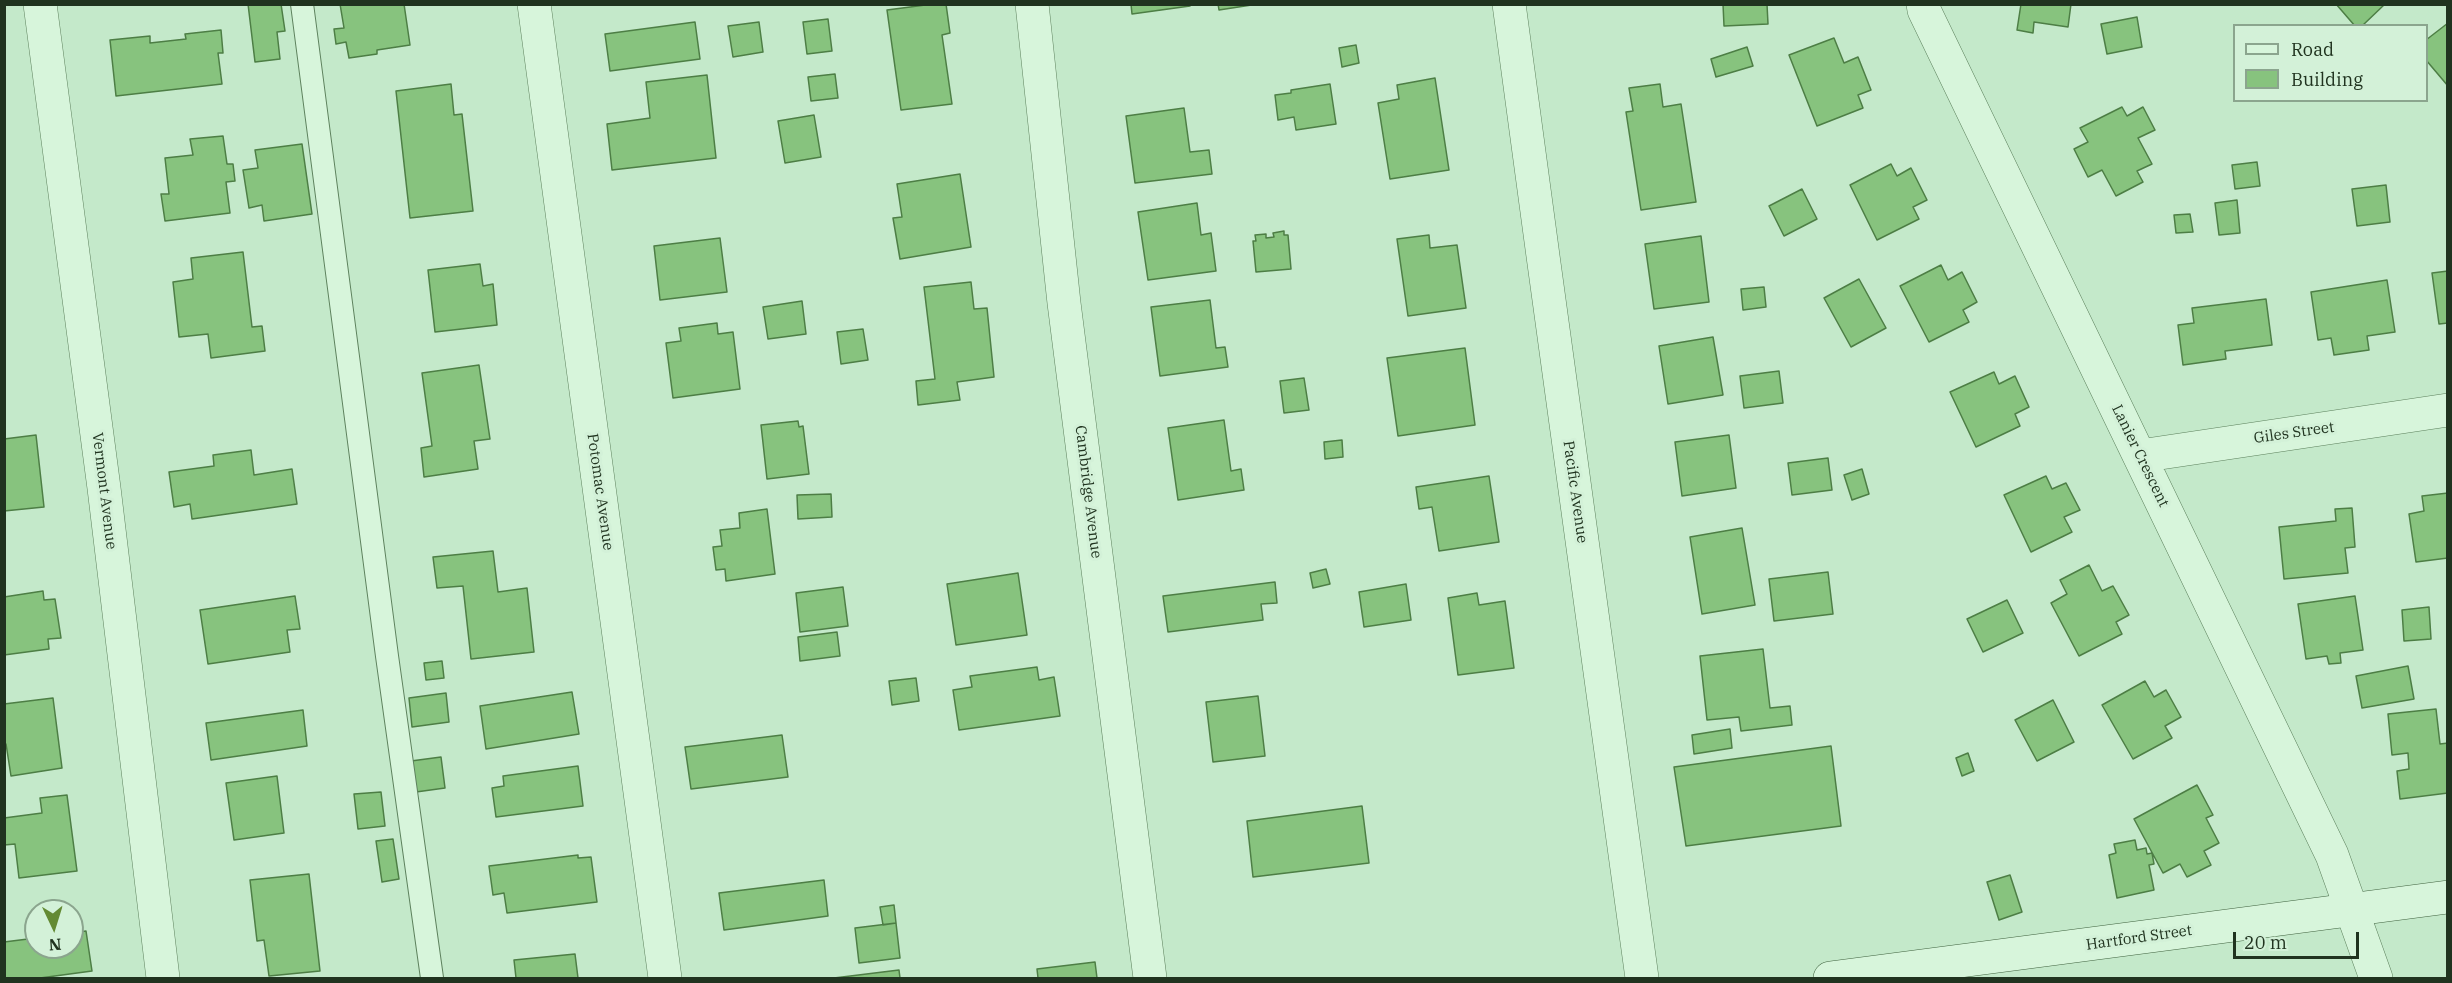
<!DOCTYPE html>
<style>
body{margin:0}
#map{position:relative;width:2452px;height:983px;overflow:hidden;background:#c4e9ca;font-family:"IBM Plex Serif",serif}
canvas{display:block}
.frame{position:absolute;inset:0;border:6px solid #20331f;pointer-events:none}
.legend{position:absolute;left:2233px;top:24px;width:195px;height:78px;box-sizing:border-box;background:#d3f1d8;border:2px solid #8ba58e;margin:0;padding:8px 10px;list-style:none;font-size:18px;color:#20331f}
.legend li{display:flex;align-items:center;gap:12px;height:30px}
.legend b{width:30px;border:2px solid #8ba58e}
.north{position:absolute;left:24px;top:899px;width:60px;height:60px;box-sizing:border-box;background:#d3f1d8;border:2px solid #8ba58e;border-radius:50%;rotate:176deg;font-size:16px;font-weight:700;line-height:24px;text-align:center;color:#20331f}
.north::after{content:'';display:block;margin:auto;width:21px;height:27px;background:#638a33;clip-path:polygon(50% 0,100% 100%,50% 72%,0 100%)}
.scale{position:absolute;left:2233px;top:932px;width:126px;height:27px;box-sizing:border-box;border:3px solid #20331f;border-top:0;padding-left:8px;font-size:18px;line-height:21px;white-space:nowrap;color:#20331f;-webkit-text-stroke:4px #d3f1d8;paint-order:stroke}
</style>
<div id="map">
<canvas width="2452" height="983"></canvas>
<div class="frame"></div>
<ul class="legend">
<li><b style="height:8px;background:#d7f5db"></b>Road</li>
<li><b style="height:16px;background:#87c37e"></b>Building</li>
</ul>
<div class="north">N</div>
<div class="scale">20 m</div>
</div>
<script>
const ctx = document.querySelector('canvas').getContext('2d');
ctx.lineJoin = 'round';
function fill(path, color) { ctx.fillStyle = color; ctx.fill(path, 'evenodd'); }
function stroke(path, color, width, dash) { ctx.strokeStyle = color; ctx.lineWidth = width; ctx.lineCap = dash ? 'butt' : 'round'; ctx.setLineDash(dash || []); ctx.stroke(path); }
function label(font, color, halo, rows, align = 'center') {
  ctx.font = font + ' "IBM Plex Serif",serif'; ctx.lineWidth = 6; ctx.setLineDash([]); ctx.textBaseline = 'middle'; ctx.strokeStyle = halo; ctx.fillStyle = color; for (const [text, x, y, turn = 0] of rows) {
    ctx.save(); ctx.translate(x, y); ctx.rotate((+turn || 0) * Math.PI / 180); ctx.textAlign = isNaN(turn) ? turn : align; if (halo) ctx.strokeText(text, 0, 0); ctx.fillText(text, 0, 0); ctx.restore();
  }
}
const building = new Path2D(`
 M 248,4 L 281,4 L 285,31 L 277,32 L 280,59 L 255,62 Z
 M 340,4 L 404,4 L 410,45 L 377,50 L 377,54 L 349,58 L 346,42 L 336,44 L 334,29 L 344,28 Z
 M 933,4 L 946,4 L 950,33 L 942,35 L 952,104 L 901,110 L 887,10 Z
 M 1131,4 L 1189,4 L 1190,6 L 1132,14 Z
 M 1218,4 L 1258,4 L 1219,10 Z
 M 1723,4 L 1767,4 L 1768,24 L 1724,26 Z
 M 2021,4 L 2071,4 L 2068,27 L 2034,22 L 2033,33 L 2017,30 Z
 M 2336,4 L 2385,4 L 2362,26 L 2355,26 Z
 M 2137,17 L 2142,47 L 2107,54 L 2101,24 Z
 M 828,19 L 832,51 L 807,54 L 803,22 Z
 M 695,22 L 700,59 L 610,71 L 605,34 Z
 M 759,22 L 763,52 L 733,57 L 728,26 Z
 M 2448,23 L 2448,86 L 2426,60 L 2426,40 Z
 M 221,30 L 223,53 L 218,53 L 222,84 L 116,96 L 110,40 L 150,36 L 150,43 L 186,39 L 185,34 Z
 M 1834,38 L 1844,63 L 1858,57 L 1871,90 L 1858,95 L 1863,108 L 1817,126 L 1789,55 Z
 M 1356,45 L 1359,63 L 1342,67 L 1339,48 Z
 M 1747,47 L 1753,66 L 1716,77 L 1711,59 Z
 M 835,74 L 838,98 L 811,101 L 808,77 Z
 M 707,75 L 716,158 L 612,170 L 607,124 L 650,118 L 646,82 Z
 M 1435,78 L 1449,170 L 1390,179 L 1378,103 L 1399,99 L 1397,85 Z
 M 451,84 L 454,115 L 462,114 L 473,211 L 410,218 L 396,91 Z
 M 1330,84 L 1336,124 L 1296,130 L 1294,117 L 1278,120 L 1275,95 L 1291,93 L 1291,90 Z
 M 1660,84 L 1663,107 L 1681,104 L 1696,202 L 1641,210 L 1626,112 L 1633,111 L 1629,88 Z
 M 2122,107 L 2127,116 L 2143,107 L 2155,130 L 2138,138 L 2152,164 L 2137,171 L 2143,182 L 2116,196 L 2102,170 L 2088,177 L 2074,149 L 2088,142 L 2080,128 Z
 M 1184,108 L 1190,152 L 1209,150 L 1212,174 L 1135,183 L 1126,116 Z
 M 814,115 L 821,157 L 785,163 L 778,121 Z
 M 223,136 L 227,164 L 233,164 L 235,181 L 226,182 L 230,213 L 165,221 L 161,194 L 169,194 L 165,158 L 193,155 L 190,139 Z
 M 302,144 L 312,214 L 264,221 L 262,205 L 249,208 L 243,170 L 258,168 L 255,150 Z
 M 2257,162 L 2260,186 L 2235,189 L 2232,165 Z
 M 1891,164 L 1897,176 L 1911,168 L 1927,200 L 1913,207 L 1919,219 L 1877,240 L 1850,185 Z
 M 960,174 L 971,247 L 900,259 L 893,218 L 902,217 L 897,184 Z
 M 2386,185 L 2390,222 L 2357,226 L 2352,189 Z
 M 1802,189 L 1817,219 L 1784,236 L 1769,206 Z
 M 2237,200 L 2240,233 L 2219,235 L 2215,203 Z
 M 1197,203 L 1201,235 L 1211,233 L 1216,271 L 1148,280 L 1138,212 Z
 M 2190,214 L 2193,232 L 2176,233 L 2174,215 Z
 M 1284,231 L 1284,235 L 1288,235 L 1291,269 L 1256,272 L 1253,241 L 1256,241 L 1255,235 L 1266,234 L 1266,238 L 1274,237 L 1273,233 Z
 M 1429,235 L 1430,248 L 1457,245 L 1466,308 L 1408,316 L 1397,239 Z
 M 1701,236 L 1709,302 L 1654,309 L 1645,244 Z
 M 720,238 L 727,292 L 660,300 L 654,246 Z
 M 243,252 L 252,327 L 262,326 L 265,351 L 211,358 L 208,334 L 179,337 L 173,282 L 193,279 L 191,258 Z
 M 480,264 L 483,286 L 493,284 L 497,325 L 435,332 L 428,270 Z
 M 1941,265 L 1948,280 L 1962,272 L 1977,302 L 1963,310 L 1969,322 L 1929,342 L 1900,286 Z
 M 2448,271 L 2448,323 L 2439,324 L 2432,273 Z
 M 1859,279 L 1886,328 L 1851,347 L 1824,298 Z
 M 2387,280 L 2395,332 L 2367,336 L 2369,350 L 2334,355 L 2331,338 L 2318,340 L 2311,292 Z
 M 971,282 L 974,309 L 987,308 L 994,377 L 957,382 L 960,400 L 918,405 L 916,381 L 935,379 L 924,287 Z
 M 1764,287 L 1766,307 L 1743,310 L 1741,289 Z
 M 2266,299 L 2272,345 L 2225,351 L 2226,359 L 2183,365 L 2178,325 L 2194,323 L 2192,308 Z
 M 1210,300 L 1216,348 L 1225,347 L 1228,367 L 1160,376 L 1151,307 Z
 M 802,301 L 806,334 L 768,339 L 763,307 Z
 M 717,323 L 718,334 L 733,332 L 740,389 L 673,398 L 666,343 L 681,341 L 679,328 Z
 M 863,329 L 868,360 L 841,364 L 837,332 Z
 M 1713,337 L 1723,395 L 1668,404 L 1659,346 Z
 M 1465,348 L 1475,425 L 1398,436 L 1387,358 Z
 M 479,365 L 490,439 L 474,441 L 478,469 L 424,477 L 421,448 L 432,446 L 422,373 Z
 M 1779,371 L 1783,403 L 1744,408 L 1740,376 Z
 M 1994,372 L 1999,384 L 2015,376 L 2029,407 L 2015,414 L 2020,426 L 1976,447 L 1950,392 Z
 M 1304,378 L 1309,410 L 1284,413 L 1280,381 Z
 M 1224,420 L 1231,471 L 1241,469 L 1244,490 L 1178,500 L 1168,428 Z
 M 798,421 L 799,427 L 803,426 L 809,474 L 767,479 L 761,425 Z
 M 36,435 L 44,507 L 4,511 L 4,439 Z
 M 1729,435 L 1736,488 L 1682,496 L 1675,442 Z
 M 1342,440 L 1343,457 L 1325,459 L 1324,442 Z
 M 251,450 L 254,475 L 292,469 L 297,504 L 192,519 L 190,504 L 174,507 L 169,472 L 214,466 L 213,455 Z
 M 1828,458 L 1832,490 L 1792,495 L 1788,463 Z
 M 1862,469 L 1869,494 L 1852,500 L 1844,475 Z
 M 1489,476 L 1499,542 L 1439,551 L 1432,507 L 1419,509 L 1416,487 Z
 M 2046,476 L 2052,489 L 2066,483 L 2080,510 L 2064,517 L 2072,532 L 2031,552 L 2004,495 Z
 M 2448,493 L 2448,558 L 2416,562 L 2409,514 L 2424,511 L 2422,496 Z
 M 831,494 L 832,517 L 798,519 L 797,495 Z
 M 2352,508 L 2355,547 L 2345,548 L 2348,573 L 2284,579 L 2279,527 L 2336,521 L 2335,509 Z
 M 767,509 L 775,574 L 726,581 L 725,569 L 716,570 L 713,547 L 722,546 L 720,530 L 740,528 L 739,513 Z
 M 1742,528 L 1755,605 L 1702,614 L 1690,537 Z
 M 493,551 L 498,592 L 527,588 L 534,652 L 471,659 L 463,586 L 437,588 L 433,557 Z
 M 2089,565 L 2102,591 L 2113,586 L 2129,615 L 2116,622 L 2122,634 L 2079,656 L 2051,603 L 2067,594 L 2060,580 Z
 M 1326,569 L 1330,584 L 1313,588 L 1310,573 Z
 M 1828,572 L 1833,614 L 1774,621 L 1769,579 Z
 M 1018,573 L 1027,635 L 956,645 L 947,584 Z
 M 1275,582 L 1277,603 L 1261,604 L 1263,620 L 1168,632 L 1163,596 Z
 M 1406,584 L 1411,620 L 1364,627 L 1359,592 Z
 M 843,587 L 848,626 L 800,632 L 796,593 Z
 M 43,591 L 44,600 L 55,599 L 61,638 L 48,639 L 49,649 L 4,655 L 4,597 Z
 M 1477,593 L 1479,605 L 1505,601 L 1514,668 L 1458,675 L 1448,598 Z
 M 295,596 L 300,629 L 287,630 L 290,652 L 208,664 L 200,610 Z
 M 2355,596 L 2363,650 L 2340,653 L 2341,663 L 2329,664 L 2327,656 L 2306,659 L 2298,604 Z
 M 2007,600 L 2023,633 L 1983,652 L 1967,619 Z
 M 2429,607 L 2431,639 L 2404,641 L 2402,610 Z
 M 837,632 L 840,656 L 800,661 L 798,637 Z
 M 1763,649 L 1770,708 L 1790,706 L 1792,725 L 1741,731 L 1739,717 L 1707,720 L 1700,656 Z
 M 442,661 L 444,678 L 426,680 L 424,663 Z
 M 2408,666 L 2414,699 L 2362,708 L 2356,676 Z
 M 1037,667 L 1039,680 L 1054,677 L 1060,716 L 959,730 L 953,690 L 972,687 L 970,676 Z
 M 916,678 L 919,701 L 892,705 L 889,681 Z
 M 2145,681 L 2154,697 L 2166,690 L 2181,717 L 2165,726 L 2172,738 L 2133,759 L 2102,705 Z
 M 572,692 L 579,734 L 486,749 L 480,706 Z
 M 446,693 L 449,722 L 412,727 L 409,698 Z
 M 1258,696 L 1265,756 L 1213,762 L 1206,702 Z
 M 53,698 L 62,768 L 11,776 L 6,744 L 4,744 L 4,704 Z
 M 2053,700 L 2074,742 L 2037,761 L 2015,720 Z
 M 2436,709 L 2440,744 L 2448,743 L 2448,793 L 2400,799 L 2397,771 L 2409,769 L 2408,753 L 2392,755 L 2388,714 Z
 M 303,710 L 307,746 L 211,760 L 206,723 Z
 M 1730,729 L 1732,748 L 1694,754 L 1692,735 Z
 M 782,735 L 788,777 L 691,789 L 685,747 Z
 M 1831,746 L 1841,826 L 1686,846 L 1674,767 Z
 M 1968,753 L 1974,771 L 1962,776 L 1956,758 Z
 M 441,757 L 445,788 L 416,792 L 411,761 Z
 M 578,766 L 583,806 L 496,817 L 492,788 L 504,786 L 503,776 Z
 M 277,776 L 284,833 L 234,840 L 226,783 Z
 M 2197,785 L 2213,815 L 2206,818 L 2219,843 L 2204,851 L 2211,865 L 2187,877 L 2180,864 L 2163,873 L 2134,819 Z
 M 381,792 L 385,826 L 358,829 L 354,794 Z
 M 67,795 L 77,871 L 19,878 L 15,844 L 4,845 L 4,818 L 42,813 L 40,798 Z
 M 1362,806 L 1369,863 L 1253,877 L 1247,821 Z
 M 393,839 L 399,879 L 382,882 L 376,841 Z
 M 2135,840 L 2137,850 L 2146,848 L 2147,854 L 2152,853 L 2154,864 L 2149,865 L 2154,890 L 2117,898 L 2109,855 L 2116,853 L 2114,844 Z
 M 578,855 L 578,858 L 591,857 L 597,902 L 507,913 L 504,893 L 493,895 L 489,866 Z
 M 309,874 L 320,971 L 269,976 L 264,940 L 257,941 L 250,880 Z
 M 2010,875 L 2022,912 L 1999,920 L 1987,882 Z
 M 824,880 L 828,916 L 724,930 L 719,893 Z
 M 894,905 L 896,923 L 883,925 L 880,907 Z
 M 896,923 L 900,958 L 859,963 L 855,928 Z
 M 86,931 L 92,971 L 40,978 L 4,978 L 4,942 L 36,938 L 36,947 L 72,947 L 72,933 Z
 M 575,954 L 578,978 L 516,978 L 514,960 Z
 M 1095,962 L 1097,978 L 1038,978 L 1037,969 Z
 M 899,970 L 900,978 L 834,978 Z`);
fill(building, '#87c37e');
stroke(building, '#4d7e45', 1.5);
const lane = new Path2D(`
 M 302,4 L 387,656 L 432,978`);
const street = new Path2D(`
 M 40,4 L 104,488 L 163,978
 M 534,4 L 665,978
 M 1032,4 L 1064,303 L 1150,978
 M 1509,4 C 1552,329 1599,654 1642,978
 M 1923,4 L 1924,10 L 2332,855 L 2376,978
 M 2140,456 L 2448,410`);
const secondary = new Path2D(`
 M 1830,978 L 2448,897`);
stroke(lane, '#5d815d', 24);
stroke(street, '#5d815d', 34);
stroke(secondary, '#416340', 34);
stroke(lane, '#d7f5db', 22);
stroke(street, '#d7f5db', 33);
stroke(secondary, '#d7f5db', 33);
label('15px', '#20331f', '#d3f1d8', [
 ["Giles Street",2294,433,-8],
 ["Lanier Crescent",2140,456,64],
 ["Vermont Avenue",104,491,83],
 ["Potomac Avenue",600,492,82],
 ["Cambridge Avenue",1088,492,83],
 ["Pacific Avenue",1575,492,82],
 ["Hartford Street",2139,938,-8]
]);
</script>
